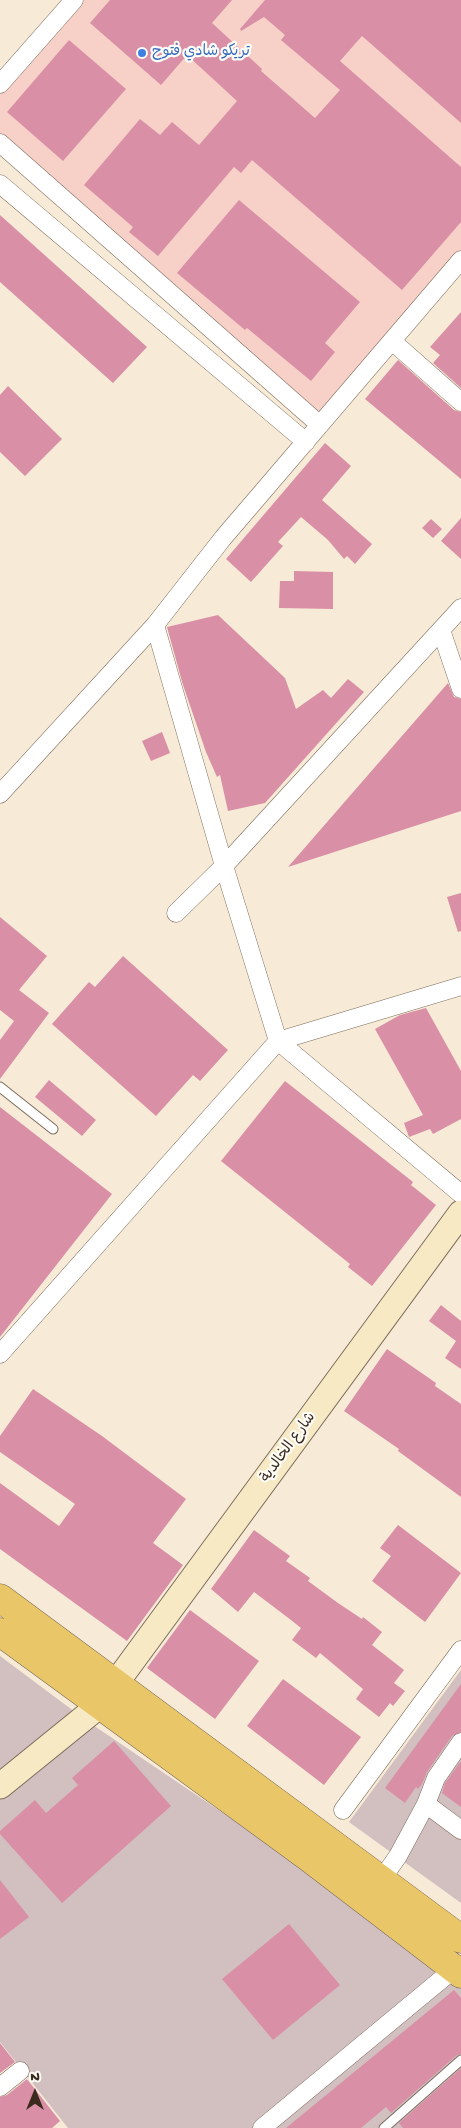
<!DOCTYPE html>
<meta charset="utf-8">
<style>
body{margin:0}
#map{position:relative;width:461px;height:2128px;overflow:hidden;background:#f7ead6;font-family:"Gochi Hand",sans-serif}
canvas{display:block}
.north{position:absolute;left:10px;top:2068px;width:50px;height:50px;-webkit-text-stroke:4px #fdfcf7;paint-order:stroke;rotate:0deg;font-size:14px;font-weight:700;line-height:20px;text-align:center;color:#3b2a1e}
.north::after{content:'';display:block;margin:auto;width:18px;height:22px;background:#3b2a1e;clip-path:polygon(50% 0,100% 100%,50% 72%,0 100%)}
</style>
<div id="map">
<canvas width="461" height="2128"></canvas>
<div class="north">N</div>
</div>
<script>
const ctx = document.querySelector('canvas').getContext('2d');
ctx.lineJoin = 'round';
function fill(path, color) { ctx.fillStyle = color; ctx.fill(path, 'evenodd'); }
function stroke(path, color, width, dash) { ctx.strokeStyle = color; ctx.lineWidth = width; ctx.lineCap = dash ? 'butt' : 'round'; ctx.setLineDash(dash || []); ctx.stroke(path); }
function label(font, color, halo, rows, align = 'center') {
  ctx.font = font + ' "Gochi Hand","Playpen Sans Arabic",sans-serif'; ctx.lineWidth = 4.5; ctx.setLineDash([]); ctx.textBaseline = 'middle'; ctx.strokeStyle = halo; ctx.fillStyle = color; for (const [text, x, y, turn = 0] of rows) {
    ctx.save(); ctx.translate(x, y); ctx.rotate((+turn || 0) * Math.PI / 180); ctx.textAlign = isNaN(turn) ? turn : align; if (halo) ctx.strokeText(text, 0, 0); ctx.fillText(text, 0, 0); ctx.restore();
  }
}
fill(new Path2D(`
 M 74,0 L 461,0 L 461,270 L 320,425 L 0,143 L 0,84 Z`), '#f7d1c8');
fill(new Path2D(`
 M 0,1656 L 87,1721 L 461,1974 L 461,2128 L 68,2128 L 0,2042 Z
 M 461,1670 L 461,1903 L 349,1822 Z`), '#d2bfc0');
fill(new Path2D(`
 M 110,0 L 232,0 L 212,23 L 262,69 L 261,71 L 315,118 L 340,90 L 281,40 L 285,35 L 264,17 L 241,31 L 240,29 L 265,0 L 461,0 L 461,123 L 362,36 L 340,61 L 461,167 L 461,222 L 402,290 L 252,160 L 241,173 L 234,167 L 158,256 L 129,232 L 133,227 L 84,185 L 140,119 L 160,135 L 172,122 L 199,145 L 237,101 L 187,55 L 161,85 L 90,23 Z
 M 69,40 L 126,89 L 63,161 L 7,112 Z
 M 239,200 L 360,302 L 325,343 L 335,352 L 311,381 L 247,328 L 245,330 L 177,273 Z
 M 0,215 L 147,347 L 113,383 L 0,282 Z
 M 461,312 L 461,388 L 433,363 L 440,355 L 430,347 Z
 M 398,360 L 454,410 L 461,412 L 461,479 L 365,399 Z
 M 8,386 L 62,439 L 25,476 L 0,452 L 0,395 Z
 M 325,443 L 351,466 L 322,500 L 372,544 L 355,564 L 347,556 L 344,559 L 328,540 L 301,517 L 278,542 L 283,546 L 251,582 L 226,559 Z
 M 461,518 L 461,559 L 441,541 Z
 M 431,519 L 442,529 L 433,538 L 422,528 Z
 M 294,571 L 333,572 L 333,609 L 279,608 L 280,581 L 294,581 Z
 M 218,615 L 285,678 L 296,709 L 323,690 L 331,698 L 348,679 L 364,692 L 265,803 L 228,811 L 220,775 L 217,777 L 206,752 L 183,685 L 167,627 Z
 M 448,683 L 454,697 L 461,699 L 461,811 L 288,867 Z
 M 162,732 L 170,753 L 151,761 L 142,741 Z
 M 461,893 L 461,931 L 458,932 L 447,897 Z
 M 0,917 L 47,956 L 19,990 L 49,1013 L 0,1079 L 0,1040 L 14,1021 L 0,1010 Z
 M 123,956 L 228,1050 L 200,1081 L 193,1075 L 156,1116 L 52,1024 L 89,982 L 95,987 Z
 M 426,1008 L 461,1071 L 461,1119 L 433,1134 L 430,1129 L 409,1137 L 404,1123 L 423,1115 L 375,1029 L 400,1015 Z
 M 49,1080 L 96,1120 L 82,1136 L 35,1097 Z
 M 285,1081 L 413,1182 L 411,1185 L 436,1205 L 372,1286 L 348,1267 L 350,1264 L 221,1161 Z
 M 0,1107 L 112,1194 L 0,1337 Z
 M 441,1305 L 461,1321 L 461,1369 L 445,1358 L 456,1341 L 429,1321 Z
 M 387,1349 L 436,1383 L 435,1386 L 461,1404 L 461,1497 L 398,1451 L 399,1449 L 344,1411 Z
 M 33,1389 L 102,1436 L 186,1499 L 153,1543 L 183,1565 L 127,1641 L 0,1549 L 0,1483 L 59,1526 L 75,1504 L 0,1452 L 0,1436 Z
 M 398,1525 L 461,1573 L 425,1622 L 372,1581 L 391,1556 L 380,1548 Z
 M 254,1530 L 290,1556 L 286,1561 L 310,1578 L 308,1581 L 338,1603 L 362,1619 L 363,1617 L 382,1632 L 372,1645 L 404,1670 L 394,1683 L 405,1691 L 393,1706 L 390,1703 L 379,1717 L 356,1699 L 363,1689 L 320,1653 L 316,1658 L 292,1640 L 301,1628 L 291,1620 L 254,1592 L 238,1612 L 211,1589 Z
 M 190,1610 L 259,1661 L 215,1719 L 147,1668 Z
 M 283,1679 L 361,1737 L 324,1785 L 247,1726 Z
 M 461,1684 L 461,1732 L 452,1736 L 427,1772 L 422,1784 L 418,1789 L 416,1787 L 405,1803 L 385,1788 Z
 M 114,1741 L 171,1806 L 62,1903 L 0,1834 L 0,1831 L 35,1800 L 46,1813 L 78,1785 L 72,1778 Z
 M 461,1761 L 461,1807 L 442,1793 L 445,1783 Z
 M 0,1880 L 29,1917 L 0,1939 Z
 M 289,1924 L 340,1985 L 273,2040 L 222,1979 Z
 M 454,1990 L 461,1998 L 461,2054 L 457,2055 L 391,2113 L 386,2107 L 361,2128 L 286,2128 Z
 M 0,2043 L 15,2062 L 0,2073 Z
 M 461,2068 L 461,2128 L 403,2128 L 399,2123 Z
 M 27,2079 L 60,2121 L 52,2128 L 0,2128 L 0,2097 L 7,2095 Z`), '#d990a7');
const lane = new Path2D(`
 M 0,1087 L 53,1129
 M 384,2128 L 461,2060`);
const street = new Path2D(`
 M 0,84 L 74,0
 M 0,143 L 320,425
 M 0,184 L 306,442
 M 392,341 L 461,402
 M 155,625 L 224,866 L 278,1041 L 461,1194
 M 441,630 L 461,689
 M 0,794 L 155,625 L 223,538 L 461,260
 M 176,913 L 224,866 L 461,608
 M 0,1354 L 278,1041 L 461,986
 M 426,1804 L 461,1830
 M 343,1810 L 461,1650
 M 381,1880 L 398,1856 L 426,1804 L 436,1778 L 461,1742
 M 0,2087 L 20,2071
 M 262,2128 L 454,1969`);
const secondary = new Path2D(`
 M 116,1683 L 461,1213
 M 0,1786 L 100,1705`);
const primary = new Path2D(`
 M 0,1598 L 461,1939
 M 0,1632 L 308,1857 L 461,1974`);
stroke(lane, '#7d6d5e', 11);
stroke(street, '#7d6d5e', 19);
stroke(secondary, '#7d6d5e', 27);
stroke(primary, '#7d6d5e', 29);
stroke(lane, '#fff', 9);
stroke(street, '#fff', 18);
stroke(secondary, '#f6e9c3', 25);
stroke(primary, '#e9c769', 28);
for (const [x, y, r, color] of [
 [142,53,5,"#3f7fe0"]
]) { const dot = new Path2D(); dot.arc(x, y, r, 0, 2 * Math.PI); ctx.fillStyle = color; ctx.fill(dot); stroke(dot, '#fdfcf7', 2); }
label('15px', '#366cbe', '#fdfcf7', [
 ["تريكو شادي فتوح",152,53]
], 'left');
label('15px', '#3b2a1e', '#fdfcf7', [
 ["شارع الخالدية",289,1448,-54]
]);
</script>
